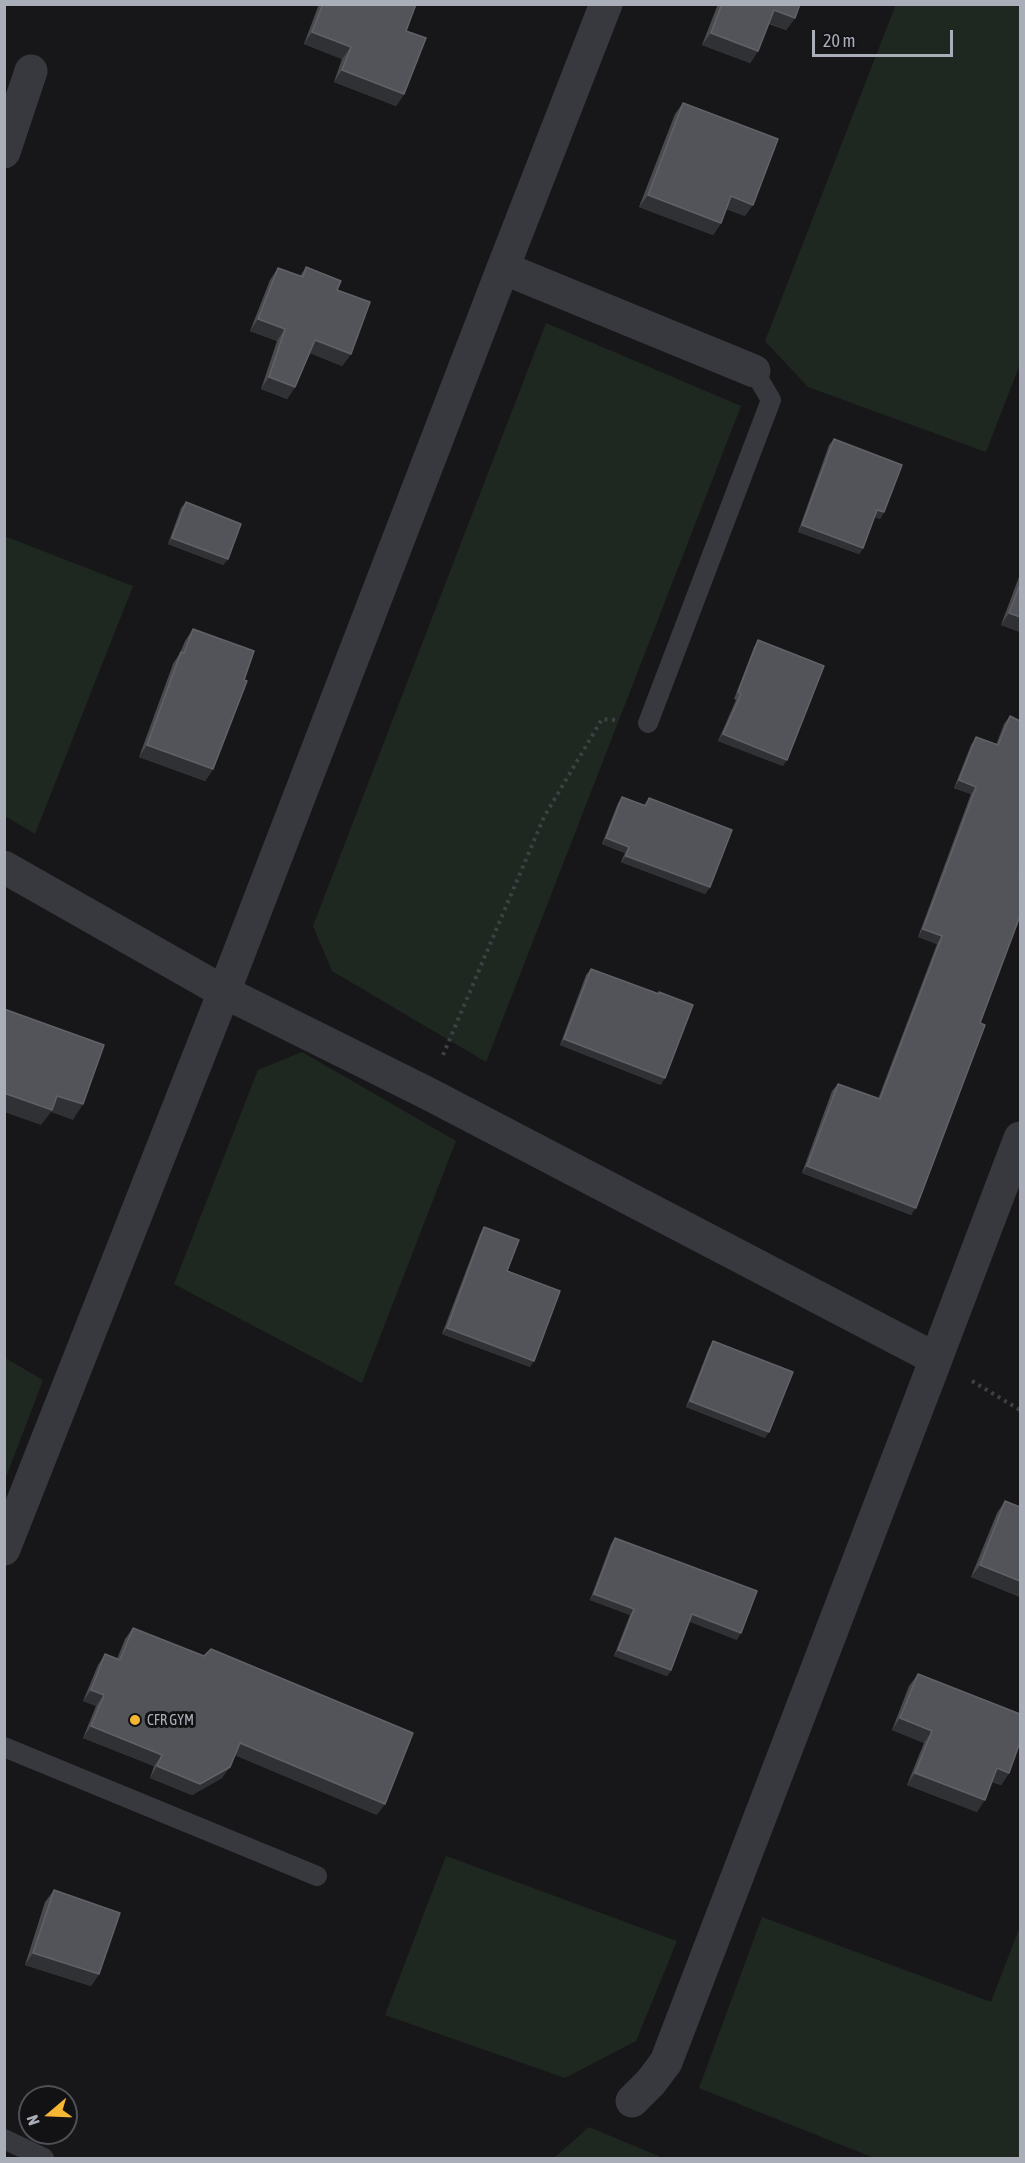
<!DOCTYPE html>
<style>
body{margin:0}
#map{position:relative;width:1025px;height:2163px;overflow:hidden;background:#171719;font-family:"Asap Condensed",sans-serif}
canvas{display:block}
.frame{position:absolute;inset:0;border:6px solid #a9aeb9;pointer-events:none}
.north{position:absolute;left:18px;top:2085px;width:60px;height:60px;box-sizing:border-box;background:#121214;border:2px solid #4e5056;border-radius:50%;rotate:251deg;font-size:16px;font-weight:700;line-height:24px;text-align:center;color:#a9aeb9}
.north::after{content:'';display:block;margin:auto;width:21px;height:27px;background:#f5b633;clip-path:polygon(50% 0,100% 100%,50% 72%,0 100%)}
.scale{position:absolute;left:812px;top:30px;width:141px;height:27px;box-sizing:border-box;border:3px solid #a9aeb9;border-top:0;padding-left:8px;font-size:18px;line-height:21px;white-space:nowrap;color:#a9aeb9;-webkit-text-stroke:4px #121214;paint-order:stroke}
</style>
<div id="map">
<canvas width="1025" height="2163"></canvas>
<div class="frame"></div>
<div class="north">N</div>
<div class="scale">20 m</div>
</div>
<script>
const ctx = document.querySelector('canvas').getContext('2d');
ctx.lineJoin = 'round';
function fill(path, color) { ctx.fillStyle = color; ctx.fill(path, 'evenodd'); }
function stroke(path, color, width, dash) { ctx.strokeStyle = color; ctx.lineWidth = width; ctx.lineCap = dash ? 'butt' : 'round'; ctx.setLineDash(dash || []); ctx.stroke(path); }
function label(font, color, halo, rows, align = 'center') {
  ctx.font = font + ' "Asap Condensed",sans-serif'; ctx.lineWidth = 6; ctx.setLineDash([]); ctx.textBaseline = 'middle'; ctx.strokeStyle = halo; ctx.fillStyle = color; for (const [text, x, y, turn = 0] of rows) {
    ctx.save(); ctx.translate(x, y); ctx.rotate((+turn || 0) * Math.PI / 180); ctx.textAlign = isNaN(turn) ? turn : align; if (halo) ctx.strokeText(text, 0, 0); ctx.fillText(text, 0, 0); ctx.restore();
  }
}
fill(new Path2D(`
 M 896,4 L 1020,5 L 1020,364 L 986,452 L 808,387 L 765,341 Z
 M 546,323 L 741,406 L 486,1062 L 332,971 L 313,926 Z
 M 4,536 L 133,586 L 35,834 L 5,816 Z
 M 302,1052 L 456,1141 L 362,1383 L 174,1284 L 258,1070 Z
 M 5,1358 L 43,1380 L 5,1480 Z
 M 446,1856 L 677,1941 L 636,2041 L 565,2078 L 385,2015 Z
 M 762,1917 L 991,2002 L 1020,1926 L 1020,2158 L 874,2158 L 699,2088 Z
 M 589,2127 L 663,2158 L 554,2158 Z`), '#1f2820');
stroke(new Path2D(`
 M 443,1055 L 544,817 L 602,719 L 615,720
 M 972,1381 L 1020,1410`), '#3e4046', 4, [3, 4.5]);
stroke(new Path2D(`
 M 648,723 L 771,400 L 754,371
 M 4,1747 L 317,1876
 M 4,2139 L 44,2158`), '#38393f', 20);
stroke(new Path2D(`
 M 4,152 L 31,71
 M 503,268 L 754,371
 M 4,867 L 224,992 L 427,1093 L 936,1359 L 1020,1138
 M 4,1549 L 224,992 L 503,268 L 606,4
 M 632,2101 L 651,2082 L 666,2062 L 936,1359`), '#38393f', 33);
fill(new Path2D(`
 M 319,4 L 416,4 L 406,31 L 404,94 L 396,106 L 334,82 L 342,59 L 304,44 Z
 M 718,4 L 800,4 L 795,18 L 786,30 L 769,24 L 758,51 L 750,63 L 702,45 Z
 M 683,103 L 745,216 L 726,209 L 721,223 L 713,235 L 639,207 L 675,114 Z
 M 306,267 L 337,290 L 351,354 L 342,366 L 310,353 L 295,387 L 287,399 L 261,389 L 277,341 L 250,331 L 270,280 L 278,268 L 300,276 Z
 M 834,439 L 884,512 L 880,519 L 875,517 L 863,548 L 859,554 L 798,532 L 829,445 Z
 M 186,502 L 228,559 L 223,565 L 168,544 L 181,508 Z
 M 1020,574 L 1020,632 L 1001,625 Z
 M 193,629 L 213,769 L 205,781 L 139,757 L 173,664 L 180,653 L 185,641 Z
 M 758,640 L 783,766 L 718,741 L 736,700 L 734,699 L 754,647 Z
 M 1010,716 L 1019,875 L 980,1023 L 911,1215 L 802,1173 L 832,1091 L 838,1084 L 878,1099 L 937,944 L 918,937 L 971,794 L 954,788 L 971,745 L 976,737 L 996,745 L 1004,724 Z
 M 622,797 L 644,805 L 649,798 L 710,887 L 705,894 L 621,862 L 625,853 L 602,844 L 618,803 Z
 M 591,969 L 661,1085 L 560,1045 L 586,975 Z
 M 484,1227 L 507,1271 L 530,1367 L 442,1334 L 480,1234 Z
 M 713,1342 L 765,1438 L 686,1407 L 709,1348 Z
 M 1005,1501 L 1020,1507 L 1020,1597 L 971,1577 L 997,1513 Z
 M 615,1538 L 737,1640 L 689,1621 L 671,1670 L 667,1676 L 614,1656 L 630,1615 L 590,1600 L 611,1544 Z
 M 133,1628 L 377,1815 L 235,1755 L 222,1778 L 192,1795 L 150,1778 L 154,1766 L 83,1738 L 96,1706 L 83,1701 L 98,1665 L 105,1654 L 117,1659 L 125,1639 Z
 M 918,1674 L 1009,1773 L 1001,1785 L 992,1782 L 977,1812 L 907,1785 L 924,1743 L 892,1730 L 909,1686 Z
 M 54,1890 L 99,1974 L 91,1986 L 25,1965 L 45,1902 Z`), '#484a4e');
fill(new Path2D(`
 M 774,10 L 795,18 L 786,30 L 766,22 Z
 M 312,32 L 351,47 L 342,59 L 304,44 Z
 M 711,33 L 758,51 L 750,63 L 702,45 Z
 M 342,70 L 404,94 L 396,106 L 334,82 Z
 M 648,195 L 721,223 L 713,235 L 639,207 Z
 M 731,196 L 753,205 L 745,216 L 723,208 Z
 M 258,319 L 285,329 L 277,341 L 250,331 Z
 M 315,340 L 351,354 L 342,366 L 307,352 Z
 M 269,377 L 295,387 L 287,399 L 261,389 Z
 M 877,510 L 884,512 L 880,519 L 873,516 Z
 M 802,525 L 863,548 L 859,554 L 798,532 Z
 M 172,538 L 228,559 L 223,565 L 168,544 Z
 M 1009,613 L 1020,617 L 1020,632 L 1001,625 Z
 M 723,734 L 787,760 L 783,766 L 718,741 Z
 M 147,745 L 213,769 L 205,781 L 139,757 Z
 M 959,780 L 976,787 L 971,794 L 954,788 Z
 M 606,838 L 629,847 L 625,853 L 602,844 Z
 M 626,856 L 710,887 L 705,894 L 621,862 Z
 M 923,929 L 942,936 L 937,944 L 918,937 Z
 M 564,1039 L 665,1078 L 661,1085 L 560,1045 Z
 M 4,1093 L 57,1096 L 83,1104 L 73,1120 L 51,1112 L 41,1125 L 4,1112 Z
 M 807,1166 L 916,1208 L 911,1215 L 802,1173 Z
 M 447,1328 L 534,1361 L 530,1367 L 442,1334 Z
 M 690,1401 L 769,1432 L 765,1438 L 686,1407 Z
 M 980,1565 L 1020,1581 L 1020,1597 L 971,1577 Z
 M 594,1594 L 634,1609 L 630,1615 L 590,1600 Z
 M 692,1614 L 741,1633 L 737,1640 L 687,1621 Z
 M 618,1650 L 671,1670 L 667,1676 L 614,1656 Z
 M 91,1690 L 104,1695 L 96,1706 L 83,1701 Z
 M 900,1718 L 932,1731 L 924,1743 L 892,1730 Z
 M 91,1726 L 162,1755 L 154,1766 L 83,1738 Z
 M 240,1743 L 385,1804 L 377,1815 L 232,1754 Z
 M 157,1766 L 230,1767 L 222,1778 L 192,1795 L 150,1778 Z
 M 997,1768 L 1009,1773 L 1001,1785 L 988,1780 Z
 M 915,1773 L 985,1800 L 977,1812 L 907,1785 Z
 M 33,1953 L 99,1974 L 91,1986 L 25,1965 Z`), '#303134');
const building = new Path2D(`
 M 323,4 L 416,4 L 406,31 L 426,38 L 404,94 L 342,70 L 351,47 L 312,32 Z
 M 722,4 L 800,4 L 795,18 L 774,10 L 758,51 L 711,33 Z
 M 683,103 L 778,139 L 753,205 L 731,196 L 721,223 L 648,195 Z
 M 306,267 L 341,281 L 337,290 L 370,302 L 351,354 L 315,340 L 295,387 L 269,377 L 285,329 L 258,319 L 278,268 L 303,277 Z
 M 834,439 L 902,465 L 884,512 L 877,510 L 863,548 L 802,525 Z
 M 186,502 L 241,524 L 228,559 L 172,538 Z
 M 1020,584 L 1020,617 L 1009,613 Z
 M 193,629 L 254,651 L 244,680 L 247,681 L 213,769 L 147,745 L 181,652 L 184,653 Z
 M 758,640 L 824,666 L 787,760 L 723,734 L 741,694 L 738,692 Z
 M 1010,716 L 1020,721 L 1020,870 L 1019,875 L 1020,876 L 1020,916 L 980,1023 L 985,1025 L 916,1208 L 807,1166 L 838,1084 L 880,1099 L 942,936 L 923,929 L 976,787 L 959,780 L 976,737 L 998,745 Z
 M 622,797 L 646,806 L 649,798 L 732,830 L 710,887 L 626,856 L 629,847 L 606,838 Z
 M 591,969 L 659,994 L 659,992 L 693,1005 L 665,1078 L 564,1039 Z
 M 4,1009 L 104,1045 L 83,1104 L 57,1096 L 52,1110 L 4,1093 Z
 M 484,1227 L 519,1240 L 507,1271 L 560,1291 L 534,1361 L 447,1328 Z
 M 713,1341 L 793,1372 L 769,1432 L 690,1401 Z
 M 1005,1501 L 1020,1507 L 1020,1581 L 980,1565 Z
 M 615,1538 L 757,1591 L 741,1633 L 692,1614 L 671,1670 L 618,1650 L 634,1609 L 594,1594 Z
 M 133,1628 L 204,1656 L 211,1649 L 413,1733 L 385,1804 L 240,1743 L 230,1767 L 200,1784 L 157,1766 L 162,1755 L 91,1726 L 104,1695 L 91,1690 L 105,1654 L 120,1660 Z
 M 918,1674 L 1020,1714 L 1020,1742 L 1009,1773 L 997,1768 L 985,1800 L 915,1773 L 932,1731 L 900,1718 Z
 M 54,1890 L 120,1913 L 99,1974 L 33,1953 Z`);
fill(building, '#53545a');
stroke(building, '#606268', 1.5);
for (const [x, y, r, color] of [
 [135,1720,6,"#f5b633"]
]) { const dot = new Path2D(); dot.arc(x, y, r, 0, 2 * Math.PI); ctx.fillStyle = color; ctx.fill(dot); stroke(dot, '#121214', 2); }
label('15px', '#a9aeb9', '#121214', [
 ["CFR GYM",147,1720]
], 'left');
</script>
